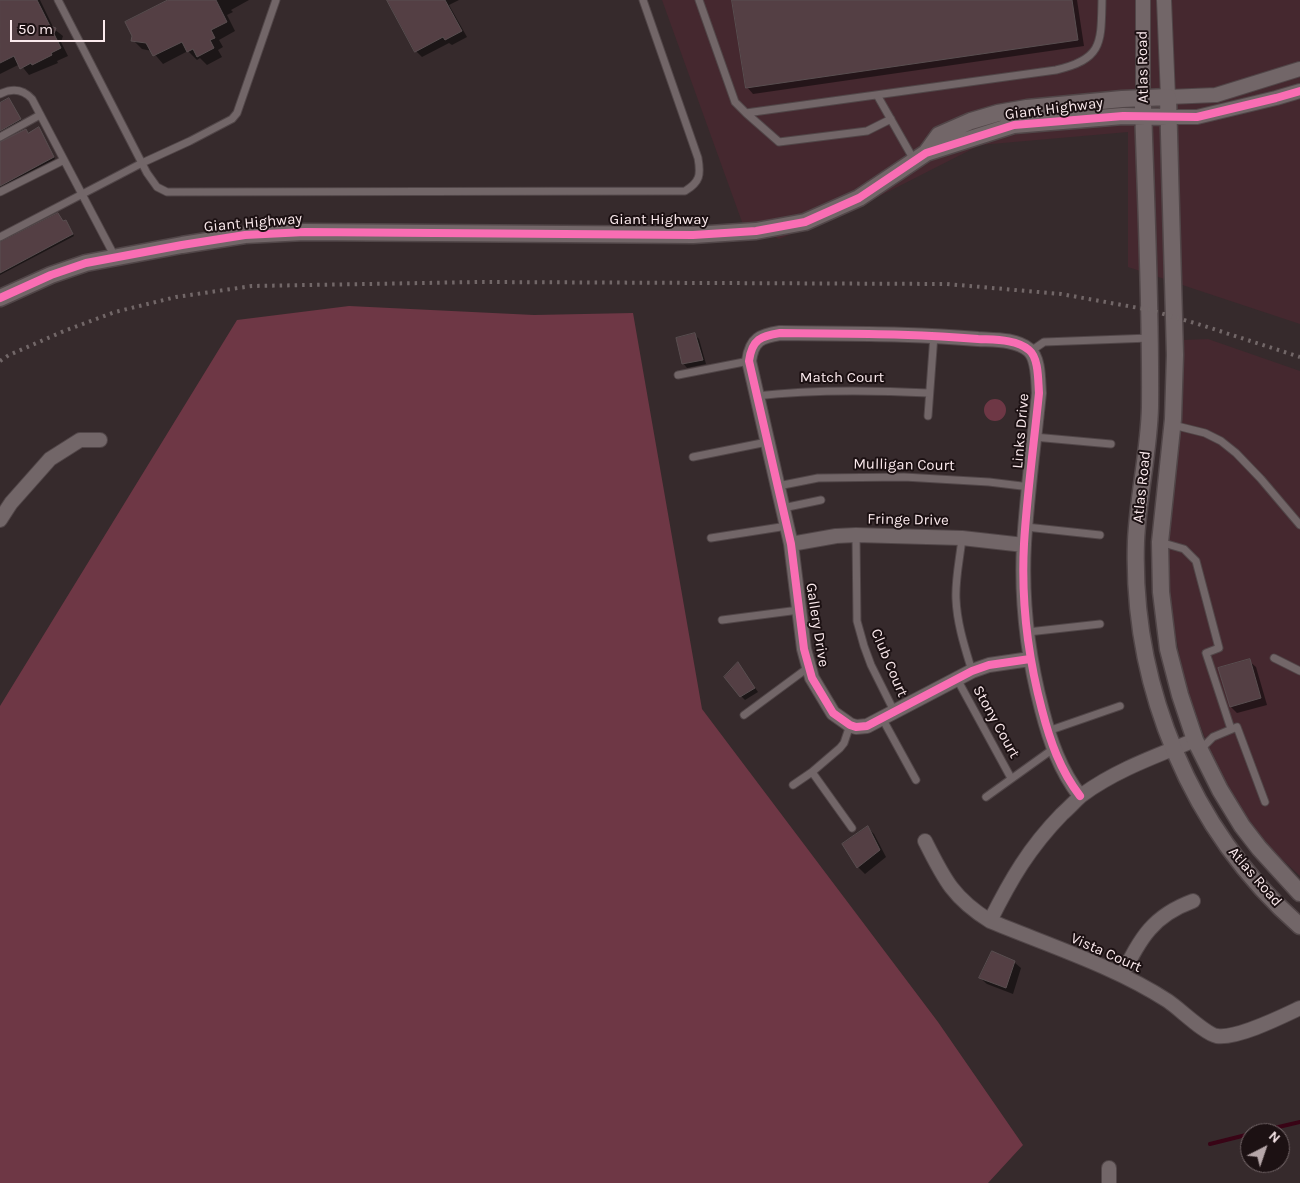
<!DOCTYPE html>
<style>
body{margin:0}
#map{position:relative;width:1300px;height:1183px;overflow:hidden;background:#362a2c;font-family:Karla,sans-serif}
canvas{display:block}
.north{position:absolute;left:1240px;top:1123px;width:50px;height:50px;box-sizing:border-box;background:#1c1113;border:1px solid #75686a;border-radius:50%;rotate:41deg;font-size:14px;font-weight:700;line-height:20px;text-align:center;color:#fbeaed}
.north::after{content:'';display:block;margin:auto;width:18px;height:22px;background:#b6a7a9;clip-path:polygon(50% 0,100% 100%,50% 72%,0 100%)}
.scale{position:absolute;left:10px;top:20px;width:95px;height:22px;box-sizing:border-box;border:2px solid #fbeaed;border-top:0;padding-left:6px;font-size:15px;line-height:18px;white-space:nowrap;color:#fbeaed;-webkit-text-stroke:4px #1c1113;paint-order:stroke}
</style>
<div id="map">
<canvas width="1300" height="1183"></canvas>
<div class="north">N</div>
<div class="scale">50 m</div>
</div>
<script>
const ctx = document.querySelector('canvas').getContext('2d');
ctx.lineJoin = 'round';
function fill(path, color) { ctx.fillStyle = color; ctx.fill(path, 'evenodd'); }
function stroke(path, color, width, dash) { ctx.strokeStyle = color; ctx.lineWidth = width; ctx.lineCap = dash ? 'butt' : 'round'; ctx.setLineDash(dash || []); ctx.stroke(path); }
function label(font, color, halo, rows, align = 'center') {
  ctx.font = font + ' Karla,sans-serif'; ctx.lineWidth = 4; ctx.setLineDash([]); ctx.textBaseline = 'middle'; ctx.strokeStyle = halo; ctx.fillStyle = color; for (const [text, x, y, turn = 0] of rows) {
    ctx.save(); ctx.translate(x, y); ctx.rotate((+turn || 0) * Math.PI / 180); ctx.textAlign = isNaN(turn) ? turn : align; if (halo) ctx.strokeText(text, 0, 0); ctx.fillText(text, 0, 0); ctx.restore();
  }
}
fill(new Path2D(`
 M 662,0 L 1300,0 L 1300,324 L 1128,267 L 1128,132 L 980,145 L 860,206 L 779,239 L 742,222 Z
 M 1208,339 L 1300,371 L 1300,876 L 1258,837 L 1216,768 L 1185,684 L 1168,595 L 1170,526 L 1183,340 Z`), '#45282f');
fill(new Path2D(`
 M 349,306 L 534,315 L 633,313 L 702,709 L 938,1022 L 1023,1145 L 988,1183 L 0,1183 L 0,706 L 237,320 Z
 M984 410a11 11 0 1 1 22 0a11 11 0 1 1-22 0Z`), '#6e3745');
fill(new Path2D(`
 M 0,0 L 40,0 L 54,29 L 63,36 L 61,42 L 68,56 L 57,61 L 58,63 L 29,75 L 20,64 L 0,74 Z
 M 170,0 L 249,0 L 231,10 L 233,12 L 227,15 L 235,31 L 219,40 L 223,47 L 218,50 L 222,57 L 207,65 L 200,58 L 197,60 L 188,51 L 163,64 L 152,51 L 142,49 L 133,40 Z
 M 389,0 L 459,0 L 449,5 L 467,37 L 452,45 L 449,43 L 422,57 L 416,51 Z
 M 734,0 L 1077,0 L 1084,46 L 753,94 L 747,87 Z
 M 9,99 L 22,121 L 0,133 L 0,104 Z
 M 40,130 L 55,159 L 0,188 L 0,143 Z
 M 64,222 L 67,223 L 74,236 L 0,275 L 0,243 Z
 M 695,335 L 699,339 L 706,364 L 687,368 L 683,363 Z
 M 1249,661 L 1256,667 L 1267,705 L 1237,713 L 1231,707 Z
 M 738,664 L 758,692 L 745,700 L 741,696 Z
 M 868,828 L 874,834 L 886,857 L 865,874 L 858,867 Z
 M 1014,962 L 1021,968 L 1013,994 L 987,984 L 980,978 Z`), '#0007');
stroke(new Path2D(`
 M 1253,1133 L 1300,1122
 M 1210,1144 L 1250,1134`), '#390416', 4);
const building = new Path2D(`
 M 0,0 L 37,0 L 50,26 L 56,28 L 54,34 L 61,48 L 51,53 L 52,55 L 32,65 L 31,63 L 20,69 L 14,56 L 0,63 Z
 M 168,0 L 216,0 L 227,22 L 211,30 L 215,38 L 210,40 L 214,48 L 197,57 L 193,49 L 187,52 L 182,42 L 153,56 L 146,43 L 131,41 L 132,36 L 125,22 Z
 M 387,0 L 445,0 L 462,31 L 445,40 L 443,37 L 415,52 Z
 M 732,0 L 1072,0 L 1078,40 L 746,88 Z
 M 9,98 L 21,119 L 0,131 L 0,103 Z
 M 39,127 L 54,157 L 0,186 L 0,142 L 26,129 L 28,133 Z
 M 58,213 L 63,221 L 66,220 L 73,234 L 0,273 L 0,242 Z
 M 695,333 L 703,360 L 682,364 L 676,338 Z
 M 1250,659 L 1261,698 L 1230,707 L 1218,668 Z
 M 738,662 L 755,688 L 740,697 L 724,677 Z
 M 868,826 L 880,850 L 857,868 L 842,844 Z
 M 992,951 L 1015,961 L 1006,988 L 979,978 Z`);
fill(building, '#543f44');
stroke(building, '#594e50', 1);
const service = new Path2D(`
 M 58,0 L 147,173 L 157,187 L 167,192 L 685,191 C 700,182 701,175 698,158 L 643,0
 M 699,0 L 735,102 L 746,113 L 1056,70 C 1103,59 1101,43 1102,0
 M 0,94 C 12,88 23,89 32,99 L 115,257
 M 877,95 L 914,160
 M 746,113 L 779,142 L 867,131 L 891,119
 M 0,137 L 40,115
 M 0,192 L 64,160
 M 0,237 L 142,163 L 190,141 L 232,119 L 237,113 L 276,0
 M 1031,351 L 1044,342 L 1150,338
 M 678,375 L 749,361
 M 756,396 C 814,389 871,390 929,393
 M 928,416 L 934,335
 M 1173,425 L 1205,433 L 1221,441 L 1236,453 L 1261,479 L 1300,525
 M 1034,437 L 1111,444
 M 693,457 L 767,442
 M 778,486 L 818,478 L 904,477 L 989,482 L 1030,487
 M 783,508 L 821,500
 M 1026,527 L 1100,535
 M 856,535 L 857,621 L 864,646 L 871,665 L 894,711
 M 711,538 L 787,526
 M 962,538 C 960,558 955,579 956,599 C 957,624 965,648 972,671
 M 1160,542 L 1184,549 L 1196,561 L 1219,648 L 1206,653 L 1231,729
 M 722,620 L 799,610
 M 1028,632 L 1100,624
 M 1274,658 L 1300,671
 M 957,679 L 1011,778
 M 744,715 L 809,667
 M 882,718 L 916,780
 M 1048,731 L 1120,706
 M 1200,750 L 1213,737 L 1237,727 L 1265,802
 M 812,772 L 852,828
 M 793,785 L 812,772 L 840,748 L 844,743 L 850,725
 M 986,797 L 1053,749`);
const minor = new Path2D(`
 M 1143,0 L 1143,98
 M 1164,0 L 1168,97 L 1216,95 L 1300,69
 M 1168,117 L 1197,117 L 1276,98 L 1300,91
 M 0,520 L 11,503 L 50,459 L 80,440 L 100,440
 M 791,544 L 836,536 L 856,535 L 962,538 L 1024,545
 M 1030,659 L 989,665 L 972,671 L 867,726 L 856,727 L 850,725 L 833,713 L 812,678 L 804,649 L 791,544 L 749,361 C 752,339 761,336 780,333 C 846,334 912,333 978,339 C 994,340 1016,339 1029,350 C 1039,358 1038,381 1039,393 C 1034,443 1027,494 1024,544 C 1021,600 1028,657 1042,710 C 1050,741 1060,770 1080,796
 M 925,841 C 944,879 953,898 990,921 C 1048,945 1116,967 1168,1001 C 1180,1009 1205,1034 1217,1036 C 1237,1039 1281,1017 1300,1008
 M 990,921 C 1011,879 1029,848 1062,814 C 1069,808 1075,801 1082,795 C 1116,770 1156,756 1195,740
 M 1122,975 C 1141,938 1152,916 1193,901
 M 1109,1183 L 1109,1168`);
const tertiary = new Path2D(`
 M 1143,106 C 1146,206 1151,306 1150,407 C 1149,452 1138,496 1136,541 C 1131,686 1191,831 1300,926
 M 926,153 L 939,135 L 971,121 L 998,113 L 1027,108 L 1122,99 L 1168,97 L 1175,355 L 1173,419 L 1160,542 L 1161,592 L 1168,649 L 1180,695 L 1195,740 L 1220,790 L 1242,826 L 1259,848 L 1300,893
 M 0,298 L 51,275 L 86,263 L 182,245 L 245,235 L 305,232 L 693,235 L 756,231 L 805,222 L 859,198 L 926,153 L 1014,125 L 1123,116 L 1168,117`);
stroke(service, '#514648', 9);
stroke(minor, '#514648', 16);
stroke(tertiary, '#514648', 19);
stroke(service, '#726668', 7);
stroke(minor, '#726668', 14);
stroke(tertiary, '#726668', 16);
stroke(new Path2D(`
 M 0,361 L 9,355 L 64,331 L 115,312 L 176,297 L 252,286 L 480,282 L 947,284 L 1061,294 L 1150,310 L 1198,324 L 1300,357`), '#726768', 4, [2.5, 5]);
stroke(new Path2D(`
 M 0,298 L 51,275 L 86,263 L 182,245 L 245,235 L 305,232 L 693,235 L 756,231 L 805,222 L 859,198 L 926,153 L 1014,125 L 1123,116 L 1197,117 L 1276,98 L 1300,91
 M 1030,659 L 989,665 L 972,671 L 867,726 L 856,727 L 850,725 L 833,713 L 812,678 L 804,649 L 791,544 L 749,361 C 752,339 761,336 780,333 C 846,334 912,333 978,339 C 994,340 1016,339 1029,350 C 1039,358 1038,381 1039,393 C 1034,443 1027,494 1024,544 C 1021,600 1028,657 1042,710 C 1050,741 1060,770 1080,796`), '#f96db3', 8);
label('15px', '#fbeaed', '#1c1113', [
 ["Atlas Road",1143,67,-91],
 ["Giant Highway",1054,109,-7],
 ["Giant Highway",659,220],
 ["Giant Highway",253,223,-5],
 ["Match Court",842,378],
 ["Links Drive",1021,431,-85],
 ["Mulligan Court",904,465,1],
 ["Atlas Road",1142,487,-84],
 ["Fringe Drive",908,520,1],
 ["Gallery Drive",817,625,81],
 ["Club Court",889,663,67],
 ["Stony Court",996,722,61],
 ["Atlas Road",1255,877,49],
 ["Vista Court",1106,953,24]
]);
</script>
